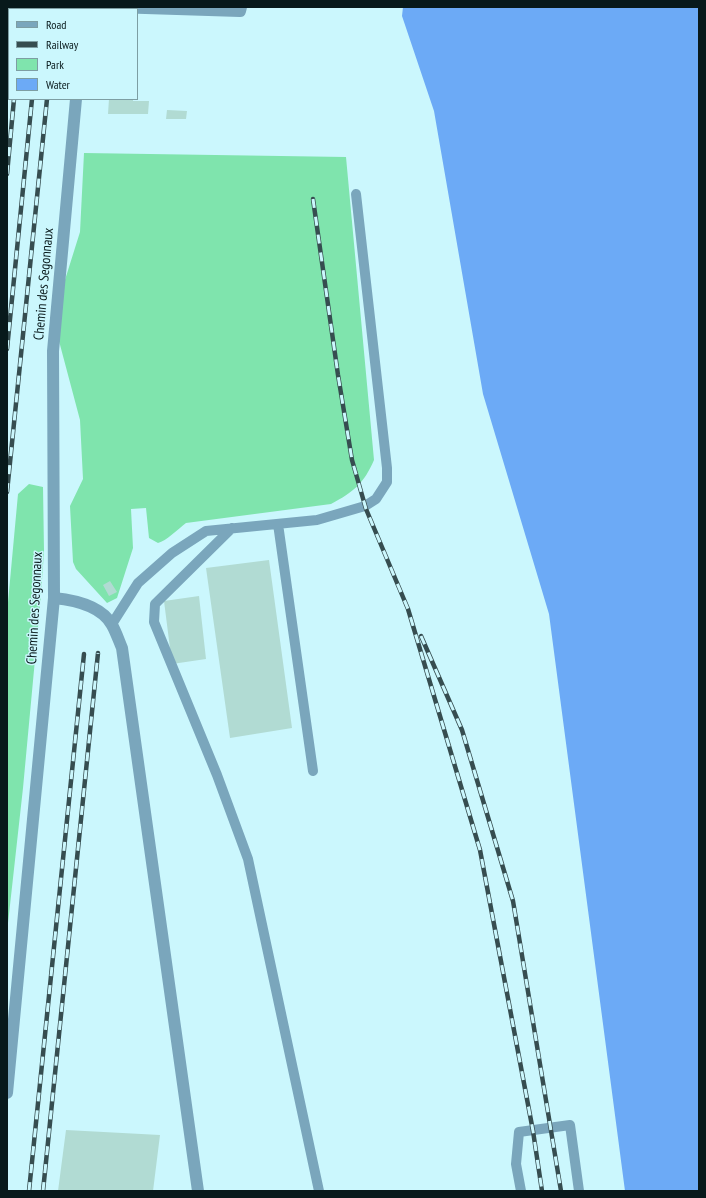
<!DOCTYPE html>
<style>
body{margin:0}
#map{position:relative;width:706px;height:1198px;overflow:hidden;background:#cbf7fd;font-family:"PT Sans Narrow",sans-serif}
canvas{display:block}
.frame{position:absolute;inset:0;border:8px solid #08191b;pointer-events:none}
.legend{position:absolute;left:8px;top:8px;width:130px;height:92px;box-sizing:border-box;background:#cbf7fd;border:1px solid #7d9ea3;margin:0;padding:5px 7px;list-style:none;font-size:12px;color:#08191b}
.legend li{display:flex;align-items:center;gap:8px;height:20px}
.legend b{width:20px;border:1px solid #7d9ea3}
</style>
<div id="map">
<canvas width="706" height="1198"></canvas>
<div class="frame"></div>
<ul class="legend">
<li><b style="height:5px;background:#7aa6bc"></b>Road</li>
<li><b style="height:5px;background:#364d50"></b>Railway</li>
<li><b style="height:11px;background:#7fe4ad"></b>Park</li>
<li><b style="height:11px;background:#6caaf6"></b>Water</li>
</ul>
</div>
<script>
const ctx = document.querySelector('canvas').getContext('2d');
ctx.lineJoin = 'round';
function fill(path, color) { ctx.fillStyle = color; ctx.fill(path, 'evenodd'); }
function stroke(path, color, width, dash) { ctx.strokeStyle = color; ctx.lineWidth = width; ctx.lineCap = dash ? 'butt' : 'round'; ctx.setLineDash(dash || []); ctx.stroke(path); }
function label(font, color, halo, rows, align = 'center') {
  ctx.font = font + ' "PT Sans Narrow",sans-serif'; ctx.lineWidth = 3; ctx.setLineDash([]); ctx.textBaseline = 'middle'; ctx.strokeStyle = halo; ctx.fillStyle = color; for (const [text, x, y, turn = 0] of rows) {
    ctx.save(); ctx.translate(x, y); ctx.rotate((+turn || 0) * Math.PI / 180); ctx.textAlign = isNaN(turn) ? turn : align; if (halo) ctx.strokeText(text, 0, 0); ctx.fillText(text, 0, 0); ctx.restore();
  }
}
fill(new Path2D(`
 M 84,153 L 346,157 L 374,460 C 364,483 354,492 331,504 L 186,523 C 178,529 166,541 158,543 L 149,538 L 146,508 L 131,509 L 133,548 L 117,598 L 107,603 L 76,569 L 73,562 L 70,506 L 83,479 L 80,420 L 59,341 L 64,283 L 80,232 Z
 M 29,484 L 43,487 L 44,551 L 41,595 L 23,788 L 7,932 L 7,613 L 18,494 Z`), '#7fe4ad');
fill(new Path2D(`
 M 403,7 L 699,7 L 699,1191 L 625,1191 L 549,614 L 483,394 L 434,111 L 402,16 Z`), '#6caaf6');
fill(new Path2D(`
 M 109,99 L 133,99 L 133,101 L 149,101 L 148,114 L 108,114 Z
 M 167,110 L 187,111 L 186,119 L 166,119 Z
 M 269,560 L 292,728 L 230,738 L 206,568 Z
 M 110,581 L 117,592 L 109,596 L 103,585 Z
 M 199,596 L 206,659 L 172,664 L 164,601 Z
 M 66,1130 L 160,1135 L 153,1191 L 58,1191 Z`), '#b1dbd3');
stroke(new Path2D(`
 M 278,524 L 313,771
 M 232,528 L 155,604 L 154,622 L 217,775 L 248,859 L 319,1191
 M 112,624 L 138,583 L 172,553 L 206,531 L 317,520 L 365,506 L 376,499 L 387,482 L 387,468 L 356,194
 M 521,1191 L 516,1164 L 519,1132 L 570,1125 L 579,1191`), '#7aa6bc', 10);
stroke(new Path2D(`
 M 114,7 L 240,11 L 241,7
 M 84,9 L 84,7
 M 54,598 C 74,600 101,605 112,625 C 116,632 119,641 122,648 L 198,1191
 M 7,1093 L 54,598 L 53,351 L 76,99`), '#7aa6bc', 12);
const rail = new Path2D(`
 M 23,9 L 24,7
 M 41,9 L 41,7
 M 56,9 L 56,7
 M 7,174 L 14,99
 M 313,199 L 338,375 L 352,460 L 366,509 L 408,609 L 480,850 L 533,1131 L 542,1191
 M 7,349 L 32,99
 M 7,492 L 47,99
 M 421,636 L 462,730 L 513,901 L 561,1191
 M 29,1191 L 84,654
 M 43,1191 L 98,653`);
stroke(rail, '#364d50', 4.5);
stroke(rail, '#cbf7fd', 3, [9]);
label('14px', '#08191b', '#cbf7fd', [
 ["Chemin des Segonnaux",44,284,-85],
 ["Chemin des Segonnaux",35,608,-87]
]);
</script>
